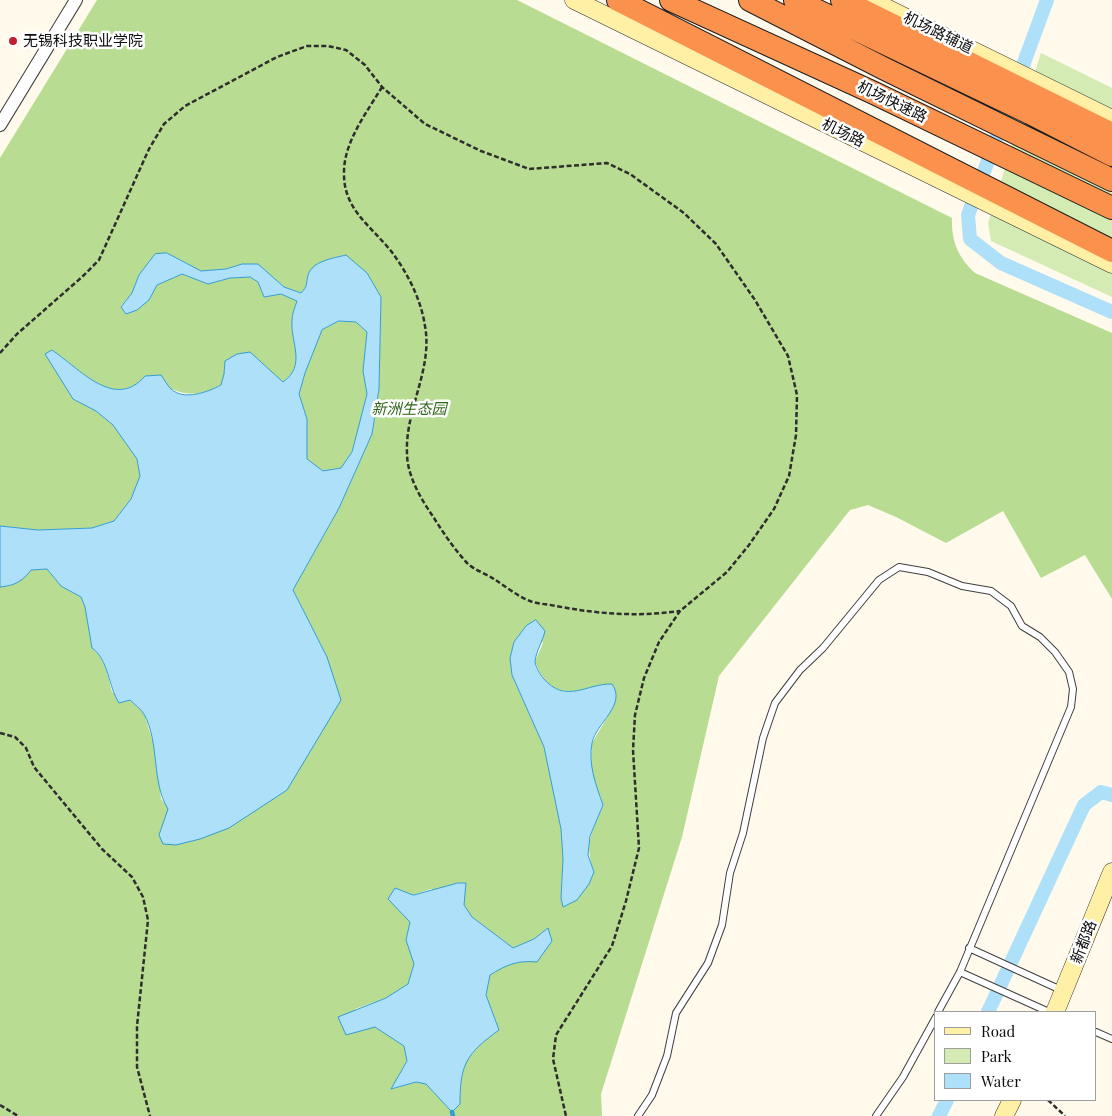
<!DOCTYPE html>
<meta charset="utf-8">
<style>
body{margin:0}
#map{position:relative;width:1112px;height:1116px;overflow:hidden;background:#fffaeb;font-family:"Playfair Display",serif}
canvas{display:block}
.legend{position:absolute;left:934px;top:1011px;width:162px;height:90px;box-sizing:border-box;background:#fff;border:1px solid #9e9e9e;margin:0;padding:6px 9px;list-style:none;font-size:15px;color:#0c0c0c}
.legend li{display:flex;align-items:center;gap:10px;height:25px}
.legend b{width:25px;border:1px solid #9e9e9e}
</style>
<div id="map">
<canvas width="1112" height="1116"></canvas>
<ul class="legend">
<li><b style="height:6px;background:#fff0a6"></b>Road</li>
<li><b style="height:14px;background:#d4ebb4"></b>Park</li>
<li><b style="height:14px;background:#aee1f9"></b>Water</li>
</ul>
</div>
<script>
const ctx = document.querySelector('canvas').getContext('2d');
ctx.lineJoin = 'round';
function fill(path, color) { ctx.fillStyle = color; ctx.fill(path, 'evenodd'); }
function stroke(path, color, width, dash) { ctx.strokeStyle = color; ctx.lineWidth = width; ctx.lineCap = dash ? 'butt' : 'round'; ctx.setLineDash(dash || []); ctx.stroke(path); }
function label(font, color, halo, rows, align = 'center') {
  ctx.font = font + ' "Playfair Display","Noto Sans SC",serif'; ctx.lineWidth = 5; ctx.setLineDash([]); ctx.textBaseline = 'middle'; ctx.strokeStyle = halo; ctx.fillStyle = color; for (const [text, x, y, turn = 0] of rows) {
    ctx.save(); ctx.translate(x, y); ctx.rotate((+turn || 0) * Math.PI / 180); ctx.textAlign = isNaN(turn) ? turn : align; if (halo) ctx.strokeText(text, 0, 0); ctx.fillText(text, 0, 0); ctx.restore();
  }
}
fill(new Path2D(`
 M 1041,53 L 1112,88 L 1112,297 L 991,241 L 988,223 Z`), '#d4ebb4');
fill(new Path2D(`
 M 97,0 L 517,0 L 952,218 C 951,241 958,257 975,273 L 1112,333 L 1112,599 L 1085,555 L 1041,578 L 1003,511 L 946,543 L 896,517 L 868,505 L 850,510 L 719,676 L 682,837 L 601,1094 L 602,1116 L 0,1116 L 0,587 L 10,586 L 31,570 L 47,569 L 61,586 L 81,597 L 85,607 L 92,648 C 105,658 108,676 112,692 L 130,700 L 144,713 L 156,752 L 161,799 L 169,809 L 159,835 L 327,657 L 293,590 L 339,508 L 372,434 L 379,389 L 381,297 L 367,273 L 308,273 L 307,287 L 301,293 L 284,287 L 258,264 L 242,264 L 226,269 L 201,271 L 167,253 L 139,275 L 132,293 L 121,306 L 149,300 L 157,285 L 182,274 L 208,284 L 230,278 L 250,277 L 258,282 L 264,297 L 281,294 L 297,301 C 295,307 292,314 292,320 C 290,343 308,362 283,382 L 225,361 L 224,374 L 221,385 C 191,402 173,391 145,376 C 115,411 80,369 52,350 L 46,354 L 73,399 L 96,411 L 113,425 L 137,459 L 140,476 L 131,499 L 114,521 L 92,528 L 38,530 L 0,526 L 0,158 ZM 526,626 L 543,643 L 535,661 C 547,696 571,696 603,684 L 608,716 L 592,743 L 591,770 L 603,805 C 593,833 583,841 594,872 L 564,907 L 561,898 L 563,859 L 561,829 L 544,747 L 512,675 L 510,658 L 514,642 ZM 431,889 L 464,905 L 472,917 L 513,948 L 534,939 L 548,928 L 521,960 L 508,964 L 490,975 L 486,995 L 499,1030 C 466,1054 460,1064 460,1104 L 452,1112 L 426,1084 L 416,1082 L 392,1089 L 407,1060 L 404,1046 L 375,1027 L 355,1009 L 386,998 L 408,984 L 414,964 L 406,940 L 410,922 L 389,899 L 413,895 Z
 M 339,321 L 356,322 L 367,332 L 363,371 L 367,394 L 352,452 L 341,468 L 323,471 L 307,459 L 307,419 L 299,394 L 305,373 L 322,330 Z`), '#b8dc92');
const water = new Path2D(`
 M 167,253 L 201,271 L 226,269 L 242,264 L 258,264 L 284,287 L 301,293 C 308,286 306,283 308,275 C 312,261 334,258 346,255 L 367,273 L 381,297 L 379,389 L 372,434 L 339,508 L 293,590 L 327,657 L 341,700 L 287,790 L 229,828 L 200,839 L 176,845 L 163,844 L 159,835 L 168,809 C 151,782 160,743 144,714 C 141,709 134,704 130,700 L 119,703 C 108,686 109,660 92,648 L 85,607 L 81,597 L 61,586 L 47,569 L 31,570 C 23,581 14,586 0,587 L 0,526 L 38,530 L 92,528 L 114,521 L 131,499 L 140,476 L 137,459 L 113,425 L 96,411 L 73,399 L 45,354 L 52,350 C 80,369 115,411 145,376 L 161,375 C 164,379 167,385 171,389 C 184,401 208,392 221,385 L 224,374 L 225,361 L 237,354 L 250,352 L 283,382 C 307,365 290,342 292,320 C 292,314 295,307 297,301 L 281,294 L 264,297 L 258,282 L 250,277 L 230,278 L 208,284 L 182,274 L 157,285 L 149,300 L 137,310 L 126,314 L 121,307 L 132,293 L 139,275 L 155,254 ZM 339,321 L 356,322 L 367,332 L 363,371 L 367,394 L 352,452 L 341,468 L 323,471 L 307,459 L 307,419 L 299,394 L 305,373 L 322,330 Z
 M 536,620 L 545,631 C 543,640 536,652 535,661 C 535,666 540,674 543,678 C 566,705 587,683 612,684 C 627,705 596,723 592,743 C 588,765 596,785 603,805 L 590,836 L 588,855 L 594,872 L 589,884 L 577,900 L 563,907 L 561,898 L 563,859 L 561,829 L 544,747 L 512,675 L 510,658 L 514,642 L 526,626 Z
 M 458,883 L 466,883 L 464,905 L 472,917 L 513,948 L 534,939 L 548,928 L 552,941 L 537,962 C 517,960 506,965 490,975 L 486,995 L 499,1030 C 466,1054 460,1064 460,1104 L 452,1112 L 426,1084 L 416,1082 L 391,1089 L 407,1061 L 404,1046 L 375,1027 L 346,1035 L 338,1017 L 386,998 L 408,984 L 414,964 L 406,940 L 410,922 L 388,899 L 395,888 L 413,895 Z`);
fill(water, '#aee1f9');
stroke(water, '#329dd2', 1);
stroke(new Path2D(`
 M 452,1112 L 453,1116`), '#329dd2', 4.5);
stroke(new Path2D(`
 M 1047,0 L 968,215 L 970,239 L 1001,263 L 1112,312
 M 988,1012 L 1084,805 L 1101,792 L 1112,795
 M 939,1116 L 947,1100`), '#aee1f9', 14);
const lane = new Path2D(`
 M 969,948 L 1061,990
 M 960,972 L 1049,1012
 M 1096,1032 L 1112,1039
 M 638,1116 L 652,1095 L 667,1056 L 676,1013 L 708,963 L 722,925 L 730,873 L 743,833 L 763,738 L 775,703 L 800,670 L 823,648 L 879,580 L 899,567 L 928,572 L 962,586 L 991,591 L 1011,606 L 1022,626 L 1040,637 L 1055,652 L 1069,672 L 1073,689 L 1071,707 L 960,972 L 938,1012
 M 876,1116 L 903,1077 L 936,1017`);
const street = new Path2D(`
 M 0,125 L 76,0`);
const secondary = new Path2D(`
 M 574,0 L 1112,264
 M 870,0 L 1112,119
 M 1055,1012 L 1112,872
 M 1004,1116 L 1012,1100`);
const highway = new Path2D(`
 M 618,0 L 1112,251
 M 671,0 L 874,93 L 1112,208
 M 750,0 L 885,69 L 1112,180
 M 795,0 L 1030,113 L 1112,155
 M 842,0 L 1112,134`);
stroke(lane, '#3f3f3f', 8);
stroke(street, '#3f3f3f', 14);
stroke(secondary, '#2e2e2e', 19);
stroke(highway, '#1d1d1d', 24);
stroke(new Path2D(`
 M 382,87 C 367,112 344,142 344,172 C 343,209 370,225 391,251 C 407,272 421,299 425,326 C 433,369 405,410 407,453 C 407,476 421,499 434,518 C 444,534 455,550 468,564 C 475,570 486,574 494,579 C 505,586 517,596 530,601 C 537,604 547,604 556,606 C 598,614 637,617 680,611
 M 0,353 L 17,334 L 82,277 L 99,260 L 149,149 L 164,124 L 185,106 L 277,57 L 307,46 L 328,46 L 346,50 L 365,65 L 382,87 L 425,124 L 481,151 L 529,169 L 607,163 L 630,174 L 684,213 L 716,244 L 755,300 L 788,356 L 797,395 L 796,435 L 789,476 L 774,509 L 749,545 L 727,572 L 680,611 L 659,642 L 644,678 L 635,715 L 633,750 L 639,848 L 626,901 L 612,946 L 556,1035 L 553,1059 L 566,1116
 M 0,733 L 15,737 L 26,748 L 34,767 L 102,849 L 132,877 L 143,897 L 148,920 L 137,1026 L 137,1067 L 150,1116
 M 1048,1100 L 1065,1116
 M 0,1105 L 18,1116`), '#2e2e2e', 2.5, [5, 2.5]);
stroke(lane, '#fff', 6);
stroke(street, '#fff', 12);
stroke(secondary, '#fff0a6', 18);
stroke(highway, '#fa924e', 22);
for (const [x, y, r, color] of [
 [13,41,5,"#c11f31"]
]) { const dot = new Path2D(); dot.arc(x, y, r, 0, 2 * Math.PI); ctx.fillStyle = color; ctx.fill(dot); stroke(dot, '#fff', 2); }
label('15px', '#0c0c0c', '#fff', [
 ["机场路辅道",938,33,26],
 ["机场快速路",892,102,26],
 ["机场路",843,133,26],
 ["新都路",1084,942,-69]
]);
label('15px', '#0c0c0c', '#fff', [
 ["无锡科技职业学院",23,41]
], 'left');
label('italic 15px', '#2f661a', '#fff', [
 ["新洲生态园",409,409]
]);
</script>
